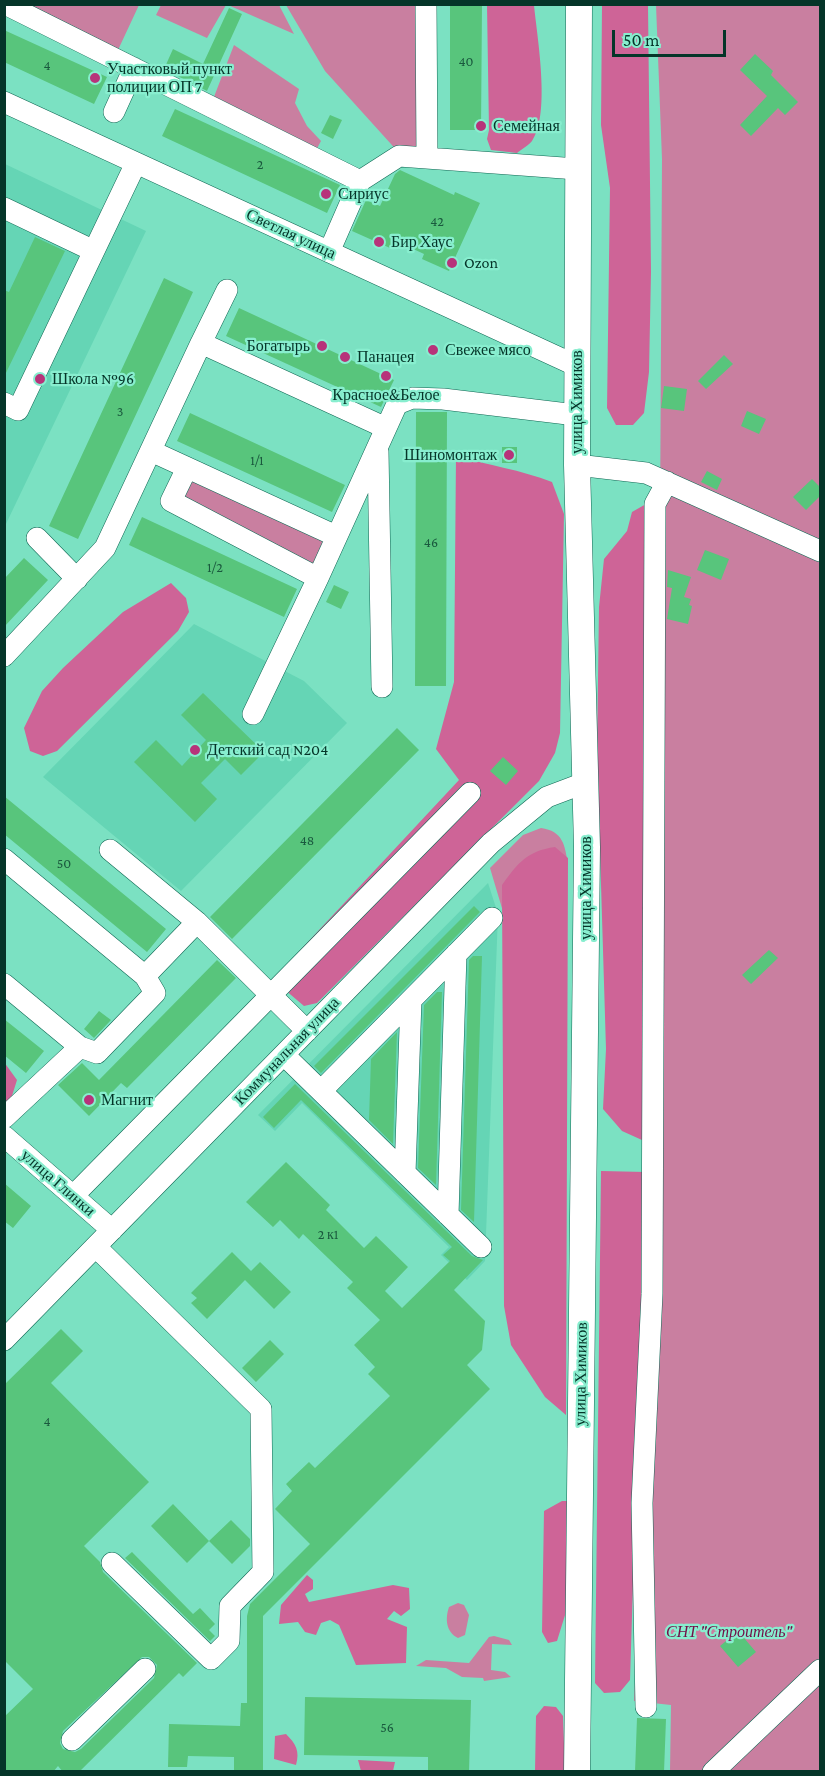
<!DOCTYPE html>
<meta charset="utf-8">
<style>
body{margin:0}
#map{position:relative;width:825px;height:1776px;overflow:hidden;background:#7be1c2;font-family:"Crimson Pro",serif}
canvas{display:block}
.frame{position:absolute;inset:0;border:6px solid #053529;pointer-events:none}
.scale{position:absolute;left:612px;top:30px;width:114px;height:27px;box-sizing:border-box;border:3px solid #053529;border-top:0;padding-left:8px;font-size:18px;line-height:21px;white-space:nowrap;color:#053529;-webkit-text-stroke:4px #88eecf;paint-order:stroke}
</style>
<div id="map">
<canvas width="825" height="1776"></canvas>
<div class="frame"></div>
<div class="scale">50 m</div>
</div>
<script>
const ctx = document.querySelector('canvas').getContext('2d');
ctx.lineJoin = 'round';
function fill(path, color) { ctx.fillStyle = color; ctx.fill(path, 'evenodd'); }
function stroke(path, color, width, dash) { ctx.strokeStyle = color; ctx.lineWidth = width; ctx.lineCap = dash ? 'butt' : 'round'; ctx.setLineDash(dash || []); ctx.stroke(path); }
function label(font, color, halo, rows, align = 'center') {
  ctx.font = font + ' "Crimson Pro",serif'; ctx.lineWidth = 4.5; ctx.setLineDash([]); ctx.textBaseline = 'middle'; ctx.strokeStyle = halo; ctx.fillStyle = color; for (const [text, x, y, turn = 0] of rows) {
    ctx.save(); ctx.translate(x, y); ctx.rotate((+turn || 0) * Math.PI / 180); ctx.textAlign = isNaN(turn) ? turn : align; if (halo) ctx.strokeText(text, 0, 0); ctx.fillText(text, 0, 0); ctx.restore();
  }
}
fill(new Path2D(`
 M 5,164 L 146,231 L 5,526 Z
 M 194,624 L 304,681 L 347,723 L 181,891 L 43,777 Z
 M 488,883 L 498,914 L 485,1261 L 467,1280 L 441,1255 L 449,1247 L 302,1103 L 275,1131 L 258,1115 Z`), '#65d5b5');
fill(new Path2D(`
 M 20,5 L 139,5 L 118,50 Z
 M 161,5 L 161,4 L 226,5 L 207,38 L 156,15 Z
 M 228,5 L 279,5 L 294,34 Z
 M 286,5 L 419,5 L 423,154 L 400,154 L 325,71 Z
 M 656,5 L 820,5 L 820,1771 L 670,1771 L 671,1705 L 634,1701 L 656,1257 L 662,159 Z
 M 234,45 L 299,89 L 295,103 L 307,126 L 321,141 L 315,152 L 212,102 Z
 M 191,476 L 327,542 L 315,566 L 179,501 Z
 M 541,828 C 563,831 565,845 568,865 L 504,915 L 490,868 L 523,835 Z
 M 458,1603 L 464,1605 L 469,1615 L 465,1635 L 458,1638 C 446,1632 445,1619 449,1607 Z
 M 494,1636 L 509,1640 L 512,1645 L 492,1644 L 491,1670 L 505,1672 L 511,1677 L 484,1681 L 483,1678 L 462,1677 L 446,1668 L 416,1666 L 426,1660 L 469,1663 L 489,1637 Z`), '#c97fa0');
fill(new Path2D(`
 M 487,5 L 534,5 C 537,37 551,113 532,141 C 529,145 522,149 517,153 L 491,150 L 487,139 L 489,130 Z
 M 602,5 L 648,5 L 651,272 L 649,372 L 644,413 L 633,425 L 616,425 L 607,408 L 610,188 L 601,125 Z
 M 456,456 C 488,465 521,470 552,482 L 564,514 L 560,733 L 555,753 L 539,781 L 317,1003 L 304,1006 L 284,989 L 277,975 L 459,780 L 436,749 L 454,682 Z
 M 646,504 L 642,1140 L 622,1131 L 603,1109 L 606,1049 L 597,752 L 599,607 L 604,559 L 627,531 L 632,512 Z
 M 171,583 L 186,598 L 189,612 L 178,631 L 57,751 L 43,756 L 30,751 L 24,728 L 42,691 L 63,668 L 123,612 Z
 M 555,847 L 568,858 L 566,1415 L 545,1397 L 511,1345 L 504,1306 L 502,885 C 518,863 527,851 555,847 Z
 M 4,1062 L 17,1080 L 11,1099 L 5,1103 Z
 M 601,1171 L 646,1172 L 630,1680 L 620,1692 L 604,1693 L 595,1683 Z
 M 562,1501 L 567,1501 L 566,1612 L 557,1641 L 548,1643 L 542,1632 L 544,1511 Z
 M 307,1575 L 313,1580 L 313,1589 L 305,1594 L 309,1602 L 393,1585 L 409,1588 L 410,1609 L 401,1616 L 394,1611 L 387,1619 L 407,1627 L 406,1663 L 356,1665 L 339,1625 L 330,1620 L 321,1623 L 316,1635 L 305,1632 L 298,1622 L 279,1624 L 281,1605 Z
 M 544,1706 L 556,1707 L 563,1716 L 565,1771 L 535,1772 L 536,1716 Z
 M 286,1734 C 296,1744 300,1751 296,1765 L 274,1759 L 275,1736 Z
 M 358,1760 L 395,1762 L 393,1771 L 361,1771 Z`), '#ce6497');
fill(new Path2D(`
 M 450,4 L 482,4 L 481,130 L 450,130 Z
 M 229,8 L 242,14 L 207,91 L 164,69 L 173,49 L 203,64 Z
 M 4,30 L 107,77 L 94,104 L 4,62 Z
 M 755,54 L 773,71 L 771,75 L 798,102 L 785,115 L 778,108 L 751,136 L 740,125 L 767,96 L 740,70 Z
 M 175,109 L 340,185 L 327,213 L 162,136 Z
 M 330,115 L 342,120 L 333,139 L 321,133 Z
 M 400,170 L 454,195 L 455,192 L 480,203 L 449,271 L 422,259 L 424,254 L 394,240 L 390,248 L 352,231 L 366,200 L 380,206 L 395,174 Z
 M 35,237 L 65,251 L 4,377 L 4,290 L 9,292 Z
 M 164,278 L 193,292 L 78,539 L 49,526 Z
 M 239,308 L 394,380 L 381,407 L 226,336 Z
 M 724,355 L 733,364 L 706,389 L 698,381 Z
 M 664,386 L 687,389 L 684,411 L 661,408 Z
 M 747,411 L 766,419 L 759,434 L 741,426 Z
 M 416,412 L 447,412 L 446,686 L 415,686 Z
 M 190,413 L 345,485 L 332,512 L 177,441 Z
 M 502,447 L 517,447 L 517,463 L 502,463 Z
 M 707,471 L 722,479 L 717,490 L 701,482 Z
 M 812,479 L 820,487 L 820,496 L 806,510 L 793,497 Z
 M 142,517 L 297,589 L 284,617 L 129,545 Z
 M 705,550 L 729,559 L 721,580 L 697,570 Z
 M 24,558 L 48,580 L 4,627 L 4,579 Z
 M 668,570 L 691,577 L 684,597 L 691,599 L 689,605 L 692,606 L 688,624 L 667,619 L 672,588 L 667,587 Z
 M 334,585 L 349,592 L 341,609 L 326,602 Z
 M 203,693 L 264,752 L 241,775 L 225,759 L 201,783 L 217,799 L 195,822 L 134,762 L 156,740 L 182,766 L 206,740 L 181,715 Z
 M 397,728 L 419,750 L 232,939 L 210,917 Z
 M 503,757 L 518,771 L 506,785 L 490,771 Z
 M 4,796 L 166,929 L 147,952 L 4,834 Z
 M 474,906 L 480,912 L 321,1073 L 314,1066 Z
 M 769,950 L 778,958 L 751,984 L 742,975 Z
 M 473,956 L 482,956 L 474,1222 L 461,1210 L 469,960 Z
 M 217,960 L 236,978 L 127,1088 L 121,1083 L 89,1116 L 58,1085 L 82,1063 L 99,1080 Z
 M 437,992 L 442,992 L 436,1185 L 418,1168 L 424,1005 Z
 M 99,1011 L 111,1020 L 94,1038 L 84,1029 Z
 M 4,1019 L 44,1051 L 26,1073 L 4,1055 Z
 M 397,1032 L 393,1144 L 369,1120 L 371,1059 Z
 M 295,1084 L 472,1256 L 483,1260 L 454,1290 L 485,1321 L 482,1350 L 467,1365 L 490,1389 L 263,1616 L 263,1772 L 234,1772 L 234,1757 L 188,1756 L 187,1767 L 168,1767 L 169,1724 L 240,1726 L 241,1703 L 247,1703 L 247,1616 L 250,1604 L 310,1544 L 275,1509 L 292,1491 L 286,1484 L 309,1462 L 315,1468 L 390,1396 L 368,1374 L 375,1367 L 354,1345 L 380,1320 L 347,1288 L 353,1282 L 303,1234 L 299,1239 L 280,1220 L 273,1227 L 246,1202 L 286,1162 L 330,1205 L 326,1210 L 364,1248 L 376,1236 L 408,1267 L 385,1291 L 402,1308 L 450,1261 L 443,1255 L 452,1247 L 301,1100 L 274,1128 L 263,1117 Z
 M 4,1183 L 31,1206 L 13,1228 L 4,1221 Z
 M 232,1252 L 251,1271 L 260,1262 L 291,1292 L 274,1309 L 245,1280 L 207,1319 L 191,1303 L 197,1298 L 191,1293 Z
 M 61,1329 L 83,1351 L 51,1383 L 149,1482 L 84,1546 L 100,1562 L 103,1572 L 197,1663 L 183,1677 L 179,1673 L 79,1772 L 63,1772 L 58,1766 L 53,1772 L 4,1772 L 4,1717 L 33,1689 L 4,1660 L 4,1385 ZM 142,1657 L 149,1657 L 157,1665 L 154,1678 L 81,1749 L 75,1752 L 63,1749 L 60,1743 L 63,1731 Z
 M 270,1340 L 284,1354 L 256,1382 L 242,1368 Z
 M 173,1504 L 209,1541 L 187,1563 L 151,1526 Z
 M 231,1520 L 250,1539 L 250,1546 L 232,1564 L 209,1541 Z
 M 132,1552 L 193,1614 L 200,1608 L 215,1624 L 209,1630 L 215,1636 L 210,1641 L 125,1558 Z
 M 738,1631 L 756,1652 L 738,1667 L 720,1646 Z
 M 305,1697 L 471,1700 L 469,1772 L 428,1772 L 428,1757 L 304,1755 Z
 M 637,1718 L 666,1719 L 664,1772 L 635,1772 Z`), '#58c57c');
const minor = new Path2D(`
 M 5,4 L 360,181
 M 426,4 L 427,158
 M 4,102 L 577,366
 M 114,112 L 134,68
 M 4,208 L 94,251
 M 329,252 L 360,181 L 399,156 L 577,169
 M 201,343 L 227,290
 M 4,403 L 18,410 L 136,163
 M 151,451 L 336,536
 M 378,451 L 382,687
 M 577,465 L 646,473 L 820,551
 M 187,468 L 171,501 L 318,578
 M 37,538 L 77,579
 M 4,656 L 105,548 L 201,343 L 386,428
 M 253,714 L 318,578 L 397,404 L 412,398 L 443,399 L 576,415
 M 110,850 L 197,922 L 307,1031
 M 4,859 L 145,976
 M 4,984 L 80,1047
 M 284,1055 L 481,1247
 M 321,1091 L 492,918
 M 4,1118 L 80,1047 L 97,1053 L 155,993 L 145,976 L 197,922
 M 4,1136 L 112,1230
 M 405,1173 L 411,1000
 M 73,1196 L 470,793
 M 448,1215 L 456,954
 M 96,1247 L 261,1409 L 263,1572 L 230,1606 L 229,1641 L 211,1659 L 112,1563
 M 4,1340 L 491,843 L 547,797 L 584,783
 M 646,1707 L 642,1503 L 652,1294 L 655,504 L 667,482
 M 72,1740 L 145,1669
 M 713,1772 L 820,1670`);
const major = new Path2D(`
 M 577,1772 L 587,847 L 577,465 L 579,4`);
stroke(minor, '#0e6753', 22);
stroke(major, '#0e6753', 27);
stroke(minor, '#fff', 21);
stroke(major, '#fff', 26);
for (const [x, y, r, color] of [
 [95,78,6,"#b7337a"],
 [481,126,6,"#b7337a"],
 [326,194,6,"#b7337a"],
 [379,242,6,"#b7337a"],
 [452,263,6,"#b7337a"],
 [322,346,6,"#b7337a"],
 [433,350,6,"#b7337a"],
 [345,357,6,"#b7337a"],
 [386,376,6,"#b7337a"],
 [40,379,6,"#b7337a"],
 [509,455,6,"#b7337a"],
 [195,750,6,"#b7337a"],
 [89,1100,6,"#b7337a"]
]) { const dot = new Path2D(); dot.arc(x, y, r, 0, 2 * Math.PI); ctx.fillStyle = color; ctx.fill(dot); stroke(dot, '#88eecf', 2); }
label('14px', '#1a593e', null, [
 ["40",466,62],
 ["4",47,66],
 ["2",260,165],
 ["42",437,222],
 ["3",120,412],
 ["1/1",257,461],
 ["46",431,543],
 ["1/2",215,568],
 ["48",307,841],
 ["50",64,864],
 ["2 к1",328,1235],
 ["4",47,1422],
 ["56",387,1728]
]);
label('16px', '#053529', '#88eecf', [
 ["Участковый пункт",107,69],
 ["полиции ОП 7",107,87],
 ["Семейная",493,126],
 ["Сириус",338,194],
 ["Бир Хаус",391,242],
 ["Ozon",464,263],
 ["Богатырь",310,346,"right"],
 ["Свежее мясо",445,350],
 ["Панацея",357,357],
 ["Школа №96",52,379],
 ["Красное&Белое",386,395,"center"],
 ["Шиномонтаж",497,455,"right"],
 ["Детский сад N204",207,750],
 ["Магнит",101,1100]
], 'left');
label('16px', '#053529', '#88eecf', [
 ["Светлая улица",291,234,25],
 ["улица Химиков",577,402,-90],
 ["улица Химиков",586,888,-90],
 ["Коммунальная улица",287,1051,-46],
 ["улица Глинки",58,1183,41],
 ["улица Химиков",581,1374,-89]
]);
label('italic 16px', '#720f48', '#88eecf', [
 ["СНТ \"Строитель\"",729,1632]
]);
</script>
